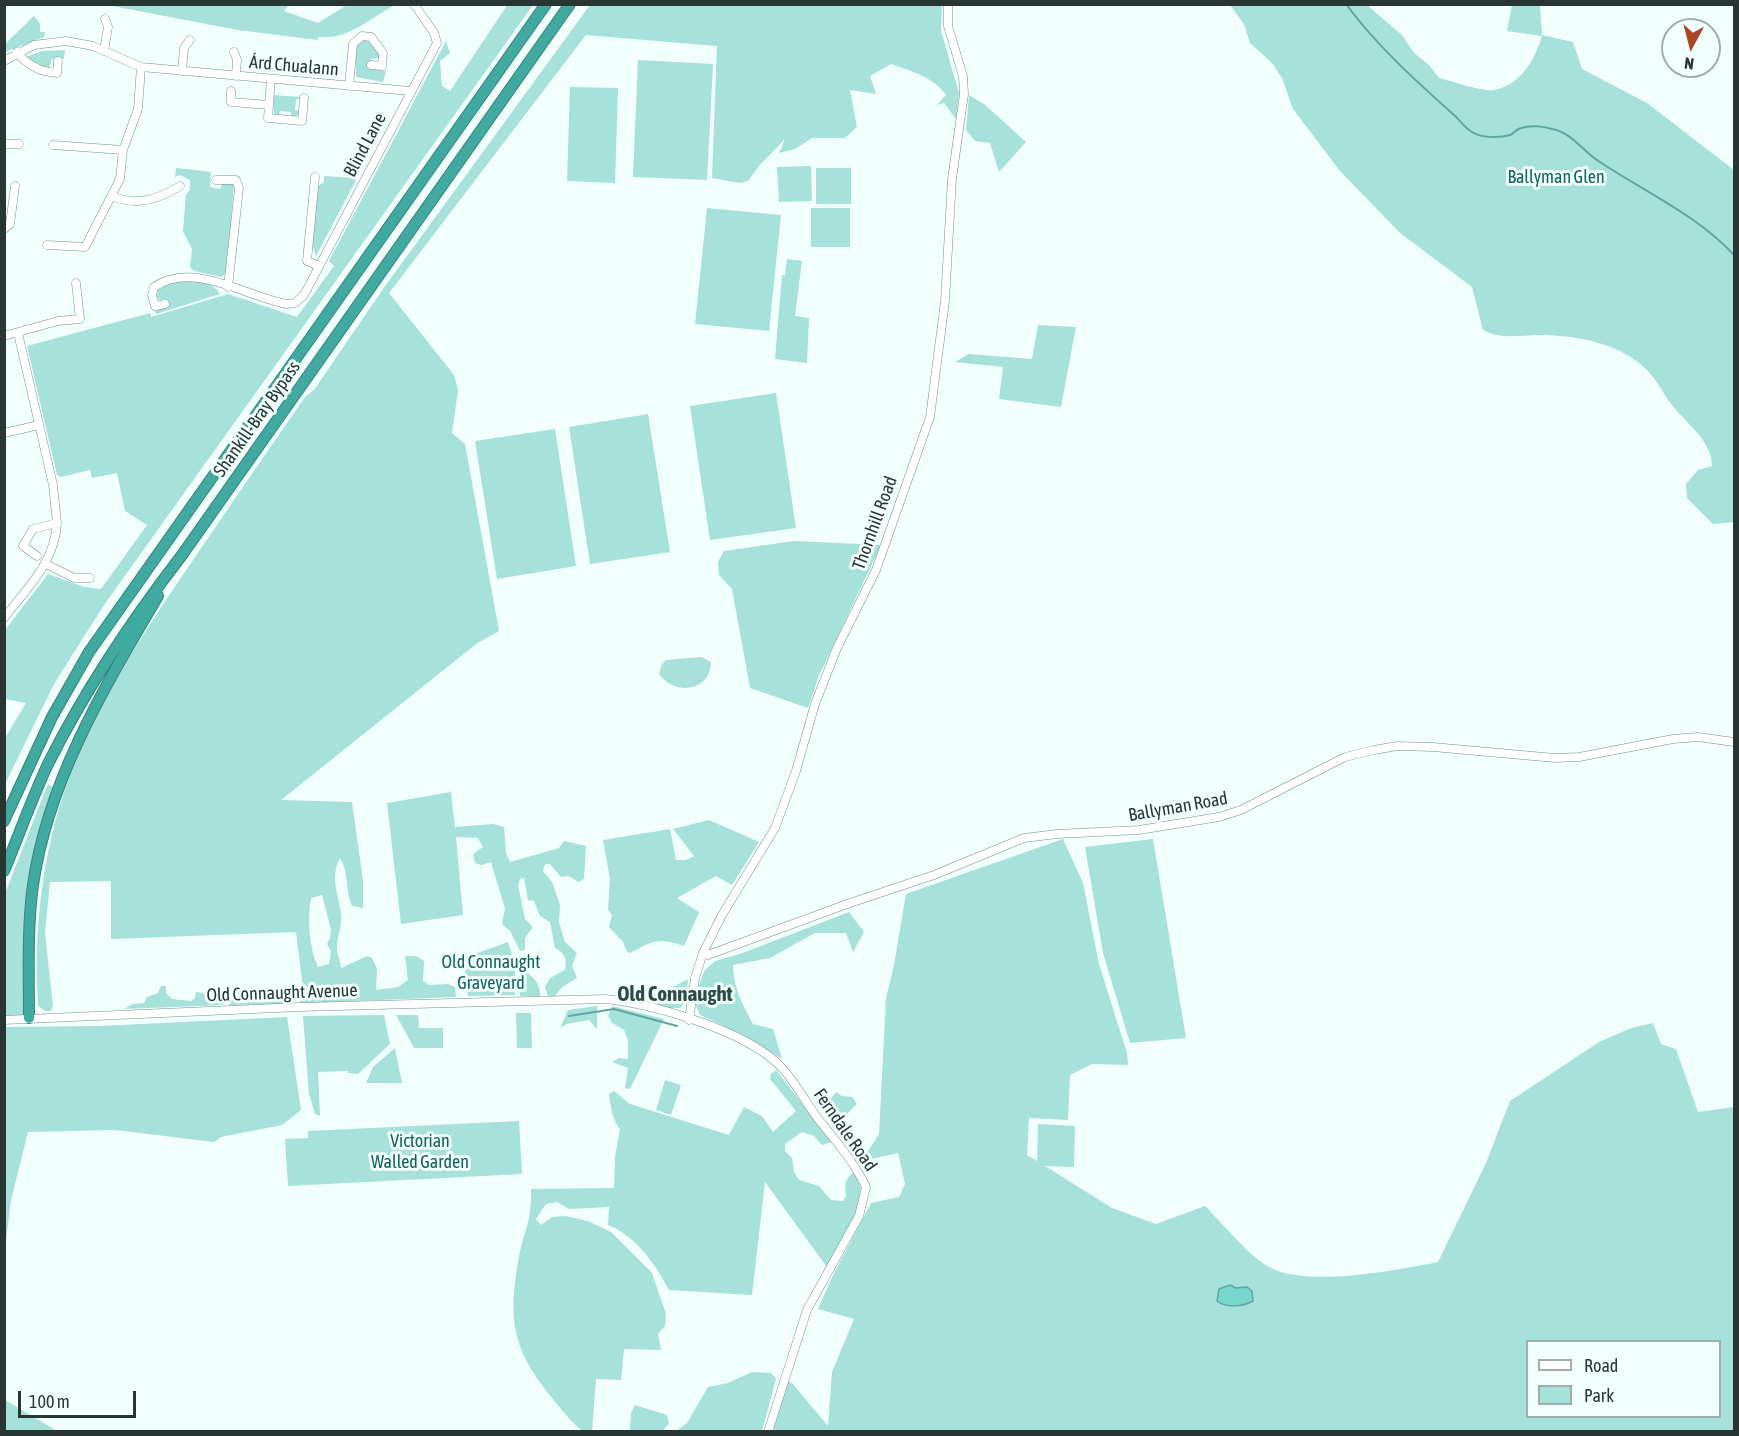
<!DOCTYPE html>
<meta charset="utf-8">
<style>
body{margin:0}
#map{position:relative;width:1739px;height:1436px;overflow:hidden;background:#f1fffd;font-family:"Asap Condensed",sans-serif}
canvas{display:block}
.frame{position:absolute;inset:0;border:6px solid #273533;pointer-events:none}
.legend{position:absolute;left:1526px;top:1340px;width:195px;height:78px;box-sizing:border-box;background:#f1fffd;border:2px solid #a0aeac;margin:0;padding:8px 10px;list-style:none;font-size:18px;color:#273533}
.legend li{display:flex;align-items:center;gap:12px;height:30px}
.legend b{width:30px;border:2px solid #a0aeac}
.north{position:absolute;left:1661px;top:18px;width:60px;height:60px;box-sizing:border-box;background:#f1fffd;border:2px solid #a0aeac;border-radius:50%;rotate:187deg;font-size:16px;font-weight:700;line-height:24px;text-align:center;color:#273533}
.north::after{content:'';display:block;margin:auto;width:21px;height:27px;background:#ad4526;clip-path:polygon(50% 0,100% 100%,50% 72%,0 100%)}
.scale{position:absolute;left:18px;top:1391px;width:118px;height:27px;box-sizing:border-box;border:3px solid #273533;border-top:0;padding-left:8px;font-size:18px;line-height:21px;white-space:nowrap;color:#273533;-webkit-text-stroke:4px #f1fffd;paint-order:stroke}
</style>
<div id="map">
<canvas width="1739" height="1436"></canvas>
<div class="frame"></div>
<ul class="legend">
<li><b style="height:8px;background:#fff"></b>Road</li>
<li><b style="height:16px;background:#a6e1da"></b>Park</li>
</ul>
<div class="north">N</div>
<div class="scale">100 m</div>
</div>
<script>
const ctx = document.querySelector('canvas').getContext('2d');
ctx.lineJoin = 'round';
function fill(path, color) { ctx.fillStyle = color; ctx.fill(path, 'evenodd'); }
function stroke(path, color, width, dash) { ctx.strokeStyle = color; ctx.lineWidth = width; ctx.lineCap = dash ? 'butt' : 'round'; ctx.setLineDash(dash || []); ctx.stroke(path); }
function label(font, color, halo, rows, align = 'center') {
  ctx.font = font + ' "Asap Condensed",sans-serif'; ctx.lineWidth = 6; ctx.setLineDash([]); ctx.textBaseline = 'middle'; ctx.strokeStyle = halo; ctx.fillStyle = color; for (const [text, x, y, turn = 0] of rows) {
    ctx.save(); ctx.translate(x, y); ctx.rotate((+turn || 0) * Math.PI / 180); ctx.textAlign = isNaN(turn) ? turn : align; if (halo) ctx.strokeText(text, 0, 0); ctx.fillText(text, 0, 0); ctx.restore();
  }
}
fill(new Path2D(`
 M 508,4 L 533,5 L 104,605 L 54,684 L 6,782 L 5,793 L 5,738 L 26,703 L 5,699 L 5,630 L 48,574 L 84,587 L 101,589 L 147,525 L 125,511 L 117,473 L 92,478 L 90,470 L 61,477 L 57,475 L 27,346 L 150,313 L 151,317 L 228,294 L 297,317 L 334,266 L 329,261 L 446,41 L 450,53 L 440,61 L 442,86 L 450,91 Z
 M 107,5 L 289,5 L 284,11 L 318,23 L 347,5 L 395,5 C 370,18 349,40 318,37 L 318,40 L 238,30 Z
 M 590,5 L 942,5 L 941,31 L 959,93 L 956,119 L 944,103 L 937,105 L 946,95 C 933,77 912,71 891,64 L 870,76 L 876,94 L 850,90 L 857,127 L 845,138 L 812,138 L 795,149 L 779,153 L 785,139 L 759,166 L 748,181 L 739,183 L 712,178 L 717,46 L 586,35 L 389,293 L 454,375 L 458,390 L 452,433 L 465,444 L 499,631 L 476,644 L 281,800 L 352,802 L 363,880 L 363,908 L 352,906 C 345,890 349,872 340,858 C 330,876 338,894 341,913 C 343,926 336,938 337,951 C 338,958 341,961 341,968 L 367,956 L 372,958 L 377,969 L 376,990 L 398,987 L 408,980 L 405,956 L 416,956 L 424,961 L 423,981 L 429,985 L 448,984 L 455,987 L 456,997 L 300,1003 L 303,988 L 296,932 L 111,939 L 111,881 L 50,882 L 45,933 L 53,1006 L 51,1011 L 45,1011 L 38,1006 C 34,946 39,888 53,830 C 79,727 142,634 202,547 C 236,497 270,447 305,397 L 314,390 L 383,289 ZM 322,895 L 331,929 L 330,939 L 327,943 L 331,952 L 329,964 L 318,967 C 309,947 307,919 311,898 Z
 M 1230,5 L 1367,5 L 1402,35 L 1414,53 L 1429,65 L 1439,78 C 1451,81 1483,92 1494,90 C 1521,85 1535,59 1542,36 L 1507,31 L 1512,5 L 1540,5 L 1542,35 L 1573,42 L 1582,69 L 1647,103 L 1734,170 L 1734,522 L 1713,524 L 1687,498 L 1686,484 L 1698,470 L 1712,466 C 1712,443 1691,427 1676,410 C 1665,398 1658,381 1647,370 C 1620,343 1576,335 1540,335 C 1519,335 1501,340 1483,330 L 1472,287 L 1400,233 L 1340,171 L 1293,109 L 1282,78 L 1272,63 L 1250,43 L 1244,24 Z
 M 34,16 L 40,24 L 40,32 L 45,32 L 44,37 L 5,52 L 5,44 Z
 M 369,38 L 381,53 L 379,58 L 371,59 L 370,69 L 386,71 L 383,82 L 356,77 L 356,42 L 358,39 Z
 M 65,50 L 64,59 L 52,59 L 49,68 L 38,65 L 26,57 L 42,51 Z
 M 638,60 L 713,64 L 707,180 L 633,177 Z
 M 570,87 L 618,88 L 615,183 L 567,181 Z
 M 273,95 L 301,97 L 296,100 L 295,110 L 299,111 L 298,115 L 292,117 L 291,112 L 280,111 L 279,116 L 274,114 Z
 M 969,95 L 984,104 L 1026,142 L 999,172 L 990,143 L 975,141 L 966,130 Z
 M 811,166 L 812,201 L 779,202 L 777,167 Z
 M 176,168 L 211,172 L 210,187 L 220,189 L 223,182 L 234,184 L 227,271 L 222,277 L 194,271 L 190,267 L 192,249 L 183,231 L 186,194 L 190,190 L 190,180 L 180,175 L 175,177 Z
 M 816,168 L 851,168 L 851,204 L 816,204 Z
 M 324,176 L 356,178 L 356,180 L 316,256 L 312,244 L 317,187 L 324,182 Z
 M 707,208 L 781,215 L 769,331 L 695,324 Z
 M 811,208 L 850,208 L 850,247 L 811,247 Z
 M 787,259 L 802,261 L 795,316 L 809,318 L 807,363 L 775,359 L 782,275 L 785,275 Z
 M 180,281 C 196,281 211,280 220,294 L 156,314 L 155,311 L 167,307 L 166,299 L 160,300 L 157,297 L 158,288 Z
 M 1038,325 L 1076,327 L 1061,407 L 999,399 L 1003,367 L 955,362 L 969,354 L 1032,359 Z
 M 776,393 L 796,528 L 710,540 L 690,406 Z
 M 648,414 L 670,552 L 590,564 L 569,427 Z
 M 555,429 L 576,566 L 497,579 L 475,441 Z
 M 794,541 L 881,545 L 818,678 L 808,708 L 750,688 L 732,589 L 719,575 L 718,562 L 724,551 Z
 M 701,657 L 711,662 C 710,692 675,696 659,674 L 662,664 L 666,660 Z
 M 48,784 L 54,788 L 39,843 L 25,1017 L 5,1017 L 4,896 Z
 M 451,792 L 455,827 L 493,824 L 504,827 L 506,853 L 510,862 L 559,848 L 564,841 L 586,846 L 584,879 L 578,882 L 569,876 L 561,877 L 550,864 L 545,864 L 543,871 L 552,882 L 560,905 L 559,922 L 565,942 L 577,953 L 572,966 L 577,978 L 562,987 L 555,996 L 548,996 L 545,987 L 550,978 L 565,970 C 567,959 565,953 555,948 L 550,922 L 540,916 L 534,901 L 528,900 L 524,878 L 520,879 L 518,885 L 525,919 L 533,927 L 525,938 L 525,950 L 520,951 L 510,931 L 502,924 L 505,909 L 491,862 L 481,865 L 475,863 L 473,854 L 483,847 L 478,838 L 456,837 L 463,915 L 401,924 L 387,803 Z
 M 709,820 L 759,842 L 732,885 L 716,876 L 677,898 L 699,912 L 684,946 C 656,937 654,941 630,953 L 627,952 L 623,942 L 609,927 L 612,915 L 608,910 L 610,879 L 603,840 L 670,829 L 676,860 L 686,860 L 694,856 L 673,829 Z
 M 1063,839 L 1083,883 L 1099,964 L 1127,1053 L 1128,1065 L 1092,1064 L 1070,1075 L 1068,1120 L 1029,1118 L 1027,1155 L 1037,1161 L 1038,1124 L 1075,1126 L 1074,1167 L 1045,1166 L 1112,1208 L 1156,1224 L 1205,1206 C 1222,1223 1249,1256 1269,1267 C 1306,1288 1397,1270 1438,1262 L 1486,1163 L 1510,1101 L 1599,1042 L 1631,1028 L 1653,1023 L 1661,1044 L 1676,1049 L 1698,1112 L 1734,1107 L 1734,1431 L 772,1432 L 787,1381 L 792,1383 L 828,1426 L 832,1372 L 854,1319 L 818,1309 L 833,1275 L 871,1203 L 899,1197 L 905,1184 L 898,1153 L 862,1161 L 879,1134 L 886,998 L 894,965 L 906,894 ZM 1528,1342 L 1720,1342 L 1720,1416 L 1528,1416 Z
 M 1153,839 L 1186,1038 L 1130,1043 L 1103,953 L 1085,847 Z
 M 849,912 L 864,932 L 853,952 L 846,933 L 815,933 L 770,958 L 733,965 C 733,987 743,1006 753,1024 L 773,1029 L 782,1059 L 743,1035 L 700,1015 L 696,1006 L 698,989 L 704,971 L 715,961 L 740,954 Z
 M 508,942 L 515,964 L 515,995 L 468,996 L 464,958 Z
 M 522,970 C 533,976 540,982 540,996 L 520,996 L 519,972 Z
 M 688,979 L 686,1000 L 680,1008 L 667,1008 L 639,996 L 667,990 Z
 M 161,986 L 166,986 L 166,993 L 172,999 L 191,1001 L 195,998 L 196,992 C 207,993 212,999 222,1000 L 223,1005 L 124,1009 L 133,1004 L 144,1003 L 147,997 L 158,993 Z
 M 240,989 L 281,995 L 284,1004 L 229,1005 L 229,999 L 234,990 Z
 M 597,1006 L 597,1029 L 589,1020 L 567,1024 L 560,1028 L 568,1010 Z
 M 612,1006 L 664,1019 L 630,1089 L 625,1088 L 628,1068 L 612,1062 L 619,1058 L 628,1059 L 628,1040 L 624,1030 L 612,1023 L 608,1016 Z
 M 516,1013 L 531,1013 L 532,1048 L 517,1048 Z
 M 384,1015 L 390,1044 L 358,1074 L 348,1073 L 348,1071 L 318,1072 L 320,1116 L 315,1114 L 309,1094 L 303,1016 Z
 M 396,1015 L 418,1015 L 419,1028 L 443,1028 L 443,1048 L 414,1048 Z
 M 287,1017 L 301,1110 L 282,1125 L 221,1137 L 214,1142 L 115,1130 L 28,1132 L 11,1200 L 5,1249 L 5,1027 L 100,1026 Z
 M 395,1048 L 402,1083 L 366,1083 L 373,1067 Z
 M 776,1070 L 832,1142 L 822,1145 L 814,1136 L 802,1132 L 785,1144 L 785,1151 L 792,1158 L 794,1172 L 799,1180 L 819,1186 L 831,1200 L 843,1201 L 846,1196 C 844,1185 845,1178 855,1171 L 861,1189 L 860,1207 L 829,1270 L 765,1182 L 752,1295 L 669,1290 C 655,1264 636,1236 608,1225 L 609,1207 L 569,1209 L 557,1202 L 546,1204 L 536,1219 L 541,1225 L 552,1217 L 566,1216 L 588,1221 L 611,1232 L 652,1273 L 666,1314 L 665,1326 L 658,1334 L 661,1350 L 624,1349 L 621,1380 L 596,1379 L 592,1432 L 582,1431 C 571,1422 561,1409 552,1398 C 511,1347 508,1320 519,1256 C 525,1229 532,1219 531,1189 L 614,1188 L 615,1157 L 620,1129 C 613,1122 610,1104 609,1094 L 614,1091 L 630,1104 L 729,1135 L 744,1107 L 762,1116 L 773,1132 L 796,1111 L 770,1079 L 771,1074 Z
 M 665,1080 L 681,1085 L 671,1115 L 656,1110 Z
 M 836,1092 L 842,1096 L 852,1097 L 857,1104 L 847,1114 L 838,1116 L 830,1108 L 830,1100 Z
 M 519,1121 L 522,1174 L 288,1186 L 285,1139 L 308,1138 L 308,1131 Z
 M 752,1372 L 771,1373 L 776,1379 L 762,1431 L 676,1431 L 687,1423 L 708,1387 L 728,1383 Z
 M 4,1400 L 5,1400 L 57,1431 L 5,1431 Z
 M 635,1405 L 667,1415 L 669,1423 L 663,1431 L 630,1431 L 631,1413 Z`), '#a6e1da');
const water = new Path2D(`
 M 1230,1285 L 1236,1288 L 1247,1287 L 1252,1291 L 1253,1301 C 1242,1307 1226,1308 1217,1301 L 1219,1289 Z`);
fill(water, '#78d7cd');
stroke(water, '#60a69f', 1.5);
stroke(new Path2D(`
 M 1346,4 C 1375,44 1417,82 1454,115 C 1460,120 1466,130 1474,133 C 1483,138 1500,138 1510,135 C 1514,134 1516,129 1521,128 C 1530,125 1543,126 1552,129 C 1573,133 1583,152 1600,162 C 1645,192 1697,215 1734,255
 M 569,1016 L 614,1009 L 677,1026`), '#60a69f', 2);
const minor = new Path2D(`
 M 104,51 L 108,27 L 105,19
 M 17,52 C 27,65 40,72 57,73 L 58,61
 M 234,52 L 237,60 L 236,76
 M 4,61 L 34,45 L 66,41 L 93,46 L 141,67 L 410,91
 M 182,71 L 184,48 L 190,40
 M 271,79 L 268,118 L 302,121 L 304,98
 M 349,86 L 353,44 L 362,36 L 371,37 L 383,53 L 382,66 L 371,65
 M 231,91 L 231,102 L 269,105
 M 4,144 L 19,144
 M 53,145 L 123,150
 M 315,177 L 307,261 L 319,266
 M 216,180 L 236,180 L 239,188 L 228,287
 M 112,196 C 136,207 159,199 180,186
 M 4,229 L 10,224 L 15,186
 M 47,245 L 85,247 L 120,179 L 123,150 L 138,109 L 141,67
 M 165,304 L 155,306 L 152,295 L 154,287 C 194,260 246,297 287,304 L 295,303 L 304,295 L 437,43 L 434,33 L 414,4
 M 18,333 L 53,485 L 57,523
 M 4,336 L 58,321 L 80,319 L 76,283
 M 4,433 L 39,425
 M 46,564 L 74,578 L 90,578
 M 4,618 C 27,588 55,562 57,523 L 33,529 L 23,546 L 37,556
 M 703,953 L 708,955 L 850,903 L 934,875 L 1024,838 L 1057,834 L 1139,830 L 1219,817 L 1241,810 L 1345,757 L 1374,750 L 1397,746 L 1433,747 L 1555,758 L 1579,757 L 1673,739 L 1698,737 L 1734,742
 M 4,1020 L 299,1007 L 605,999 C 653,1004 743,1030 778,1064 C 795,1080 805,1102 819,1120 C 836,1141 854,1162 866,1187 L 859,1216 L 807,1310 L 768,1432
 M 689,1020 L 695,978 L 703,953 L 722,915 L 775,828 L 796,771 L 815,704 L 837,648 L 876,570 L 930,417 L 945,301 L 952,179 L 964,94 L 963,76 L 948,26 L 948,4`);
const highway = new Path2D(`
 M 4,821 L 52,717 L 89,652 L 546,4
 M 4,871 C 19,835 32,798 48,764 C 85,690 132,620 182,555 L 570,4
 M 29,1018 C 29,974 27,929 33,885 C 48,780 105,686 158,596`);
stroke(minor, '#72928e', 9);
stroke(highway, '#38817a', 12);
stroke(minor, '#fff', 8);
stroke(highway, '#41aaa0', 10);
label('18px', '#273533', '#f1fffd', [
 ["Árd Chualann",294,66,5],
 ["Blind Lane",365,145,-62],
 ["Shankill-Bray Bypass",257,419,-55],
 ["Thornhill Road",875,523,-70],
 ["Ballyman Road",1178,807,-10],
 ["Old Connaught Avenue",282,993,-2],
 ["Ferndale Road",845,1130,55]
]);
label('18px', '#11625b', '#f1fffd', [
 ["Ballyman Glen",1556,177],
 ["Old Connaught",491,962],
 ["Graveyard",491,983],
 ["Victorian",420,1141],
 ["Walled Garden",420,1162]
]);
label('bold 21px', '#2e4c48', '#f1fffd', [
 ["Old Connaught",675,994]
]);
</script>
